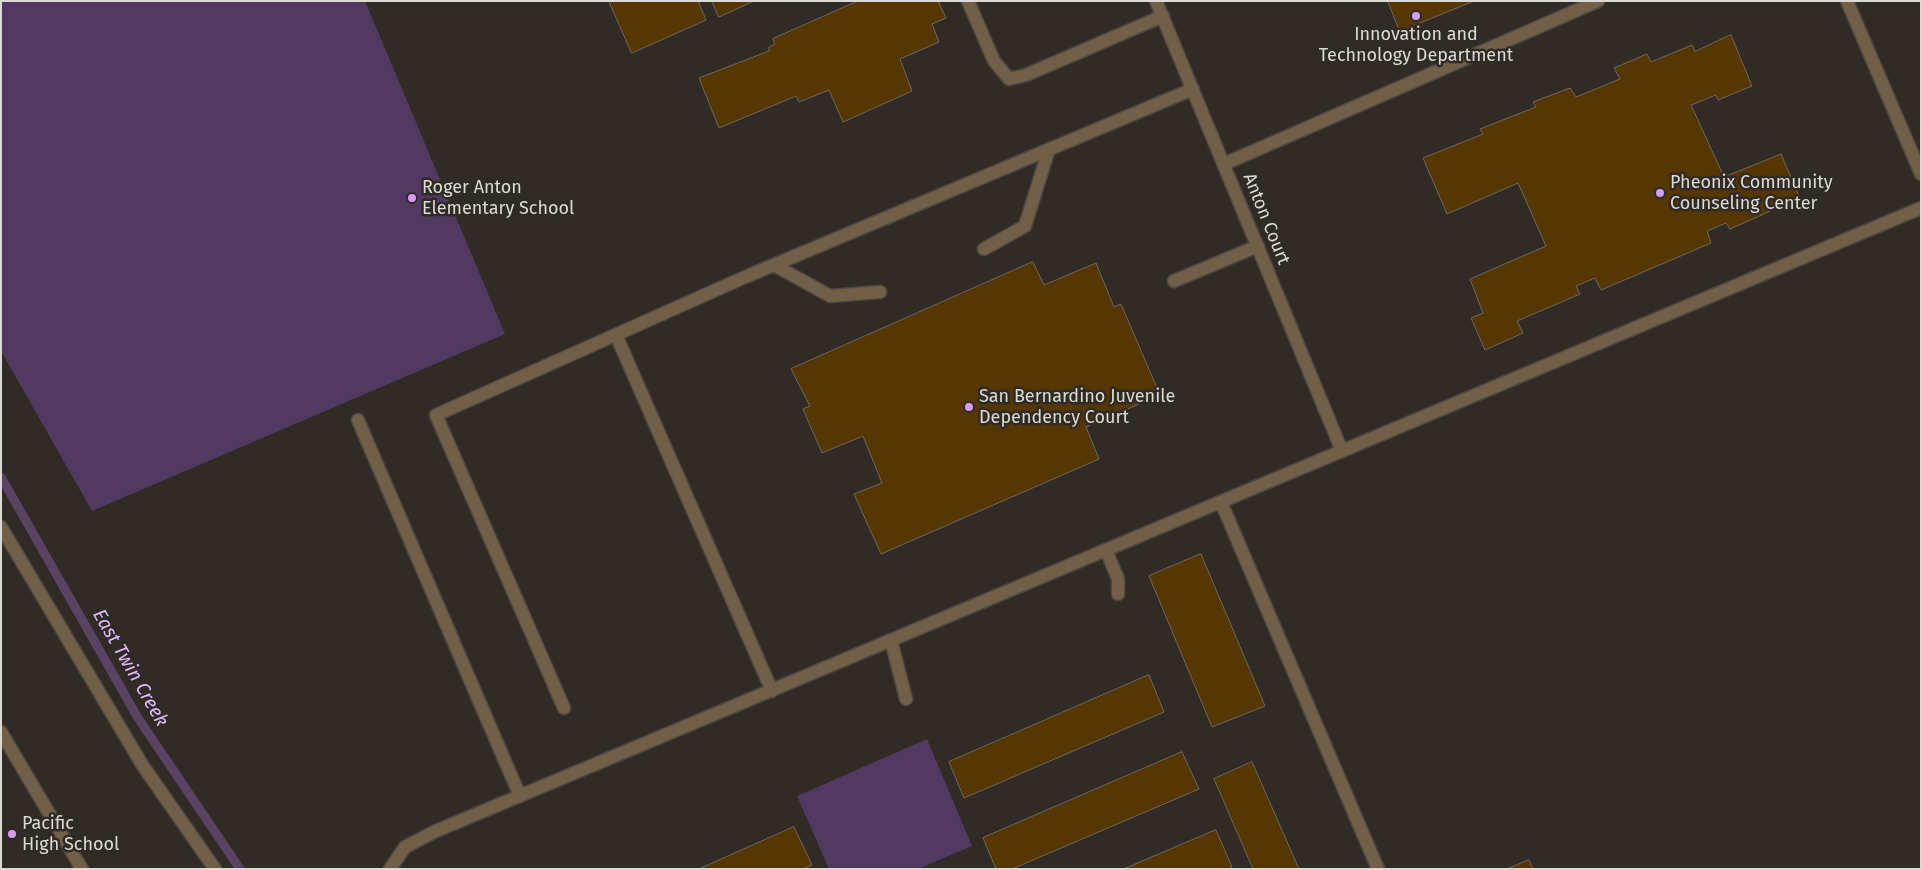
<!DOCTYPE html>
<style>
body{margin:0}
#map{position:relative;width:1922px;height:870px;overflow:hidden;background:#302b25;font-family:"Fira Sans",sans-serif}
canvas{display:block}
.frame{position:absolute;inset:0;border:2px solid #dddad6;pointer-events:none}
</style>
<div id="map">
<canvas width="1922" height="870"></canvas>
<div class="frame"></div>
</div>
<script>
const ctx = document.querySelector('canvas').getContext('2d');
ctx.lineJoin = 'round';
function fill(path, color) { ctx.fillStyle = color; ctx.fill(path, 'evenodd'); }
function stroke(path, color, width, dash) { ctx.strokeStyle = color; ctx.lineWidth = width; ctx.lineCap = dash ? 'butt' : 'round'; ctx.setLineDash(dash || []); ctx.stroke(path); }
function label(font, color, halo, rows, align = 'center') {
  ctx.font = font + ' "Fira Sans",sans-serif'; ctx.lineWidth = 5; ctx.setLineDash([]); ctx.textBaseline = 'middle'; ctx.strokeStyle = halo; ctx.fillStyle = color; for (const [text, x, y, turn = 0] of rows) {
    ctx.save(); ctx.translate(x, y); ctx.rotate((+turn || 0) * Math.PI / 180); ctx.textAlign = isNaN(turn) ? turn : align; if (halo) ctx.strokeText(text, 0, 0); ctx.fillText(text, 0, 0); ctx.restore();
  }
}
fill(new Path2D(`
 M 1,1 L 365,1 L 505,334 L 92,511 L 1,351 Z
 M 927,739 L 972,846 L 918,869 L 829,869 L 797,796 Z`), '#523962');
stroke(new Path2D(`
 M 1,477 L 138,718 L 240,869`), '#5a4264', 9);
const building = new Path2D(`
 M 609,1 L 698,1 L 706,20 L 632,53 Z
 M 712,1 L 754,1 L 719,17 Z
 M 858,1 L 938,1 L 946,18 L 932,24 L 939,42 L 900,59 L 912,91 L 843,122 L 829,90 L 799,102 L 796,96 L 719,128 L 699,78 L 769,51 L 769,47 L 775,44 L 773,39 Z
 M 1388,1 L 1474,1 L 1400,31 Z
 M 1731,35 L 1752,86 L 1718,100 L 1716,95 L 1691,105 L 1724,177 L 1781,154 L 1802,203 L 1793,206 L 1791,202 L 1730,229 L 1726,223 L 1707,231 L 1711,243 L 1601,290 L 1595,278 L 1576,286 L 1580,294 L 1517,321 L 1523,333 L 1485,350 L 1471,318 L 1483,313 L 1470,279 L 1546,246 L 1518,183 L 1447,214 L 1423,158 L 1483,134 L 1480,129 L 1536,107 L 1533,102 L 1570,88 L 1576,97 L 1620,79 L 1614,68 L 1647,54 L 1651,62 L 1692,45 L 1695,51 Z
 M 1033,262 L 1044,285 L 1096,263 L 1114,307 L 1121,304 L 1160,395 L 1086,427 L 1099,459 L 881,554 L 854,494 L 882,483 L 863,436 L 822,453 L 803,409 L 810,406 L 791,369 Z
 M 1201,554 L 1265,706 L 1212,727 L 1149,576 Z
 M 1149,675 L 1164,712 L 964,798 L 949,762 Z
 M 1182,752 L 1199,789 L 1012,869 L 996,869 L 983,838 Z
 M 1252,762 L 1299,869 L 1253,869 L 1214,779 Z
 M 794,827 L 812,865 L 803,869 L 699,869 Z
 M 1216,830 L 1232,867 L 1228,869 L 1124,869 Z
 M 1529,860 L 1533,869 L 1507,869 Z`);
fill(building, '#563601');
stroke(building, '#6f6962', 1);
const minor = new Path2D(`
 M 968,1 L 994,61 L 1009,79 L 1026,75 L 1163,16
 M 1156,1 L 1342,451
 M 1847,1 L 1921,174
 M 1224,164 L 1598,1
 M 984,249 L 1025,226 L 1049,149
 M 774,265 L 830,296 L 880,292
 M 1174,281 L 1258,246
 M 616,335 L 772,691
 M 358,420 L 520,796
 M 1221,502 L 1378,869
 M 1,527 L 143,766 L 215,869
 M 1106,550 L 1118,579 L 1118,594
 M 891,640 L 906,699
 M 564,708 L 436,415 L 745,277 L 1193,89
 M 1,732 L 82,869
 M 390,869 L 405,847 L 436,831 L 1921,208`);
stroke(minor, '#4c4741', 15);
stroke(minor, '#725f47', 12);
for (const [x, y, r, color] of [
 [1416,16,5,"#d59cfb"],
 [1660,193,5,"#d59cfb"],
 [412,198,5,"#d59cfb"],
 [969,407,5,"#d59cfb"],
 [12,834,5,"#d59cfb"]
]) { const dot = new Path2D(); dot.arc(x, y, r, 0, 2 * Math.PI); ctx.fillStyle = color; ctx.fill(dot); stroke(dot, '#302b25', 2); }
label('18px', '#dddad6', '#302b25', [
 ["Innovation and",1416,35,"center"],
 ["Technology Department",1416,56,"center"],
 ["Pheonix Community",1670,183],
 ["Counseling Center",1670,204],
 ["Roger Anton",422,188],
 ["Elementary School",422,209],
 ["San Bernardino Juvenile",979,397],
 ["Dependency Court",979,418],
 ["Pacific",22,824],
 ["High School",22,845]
], 'left');
label('18px', '#dddad6', '#302b25', [
 ["Anton Court",1266,219,68]
]);
label('italic 19px', '#e1bafd', '#302b25', [
 ["East Twin Creek",130,668,60]
]);
</script>
